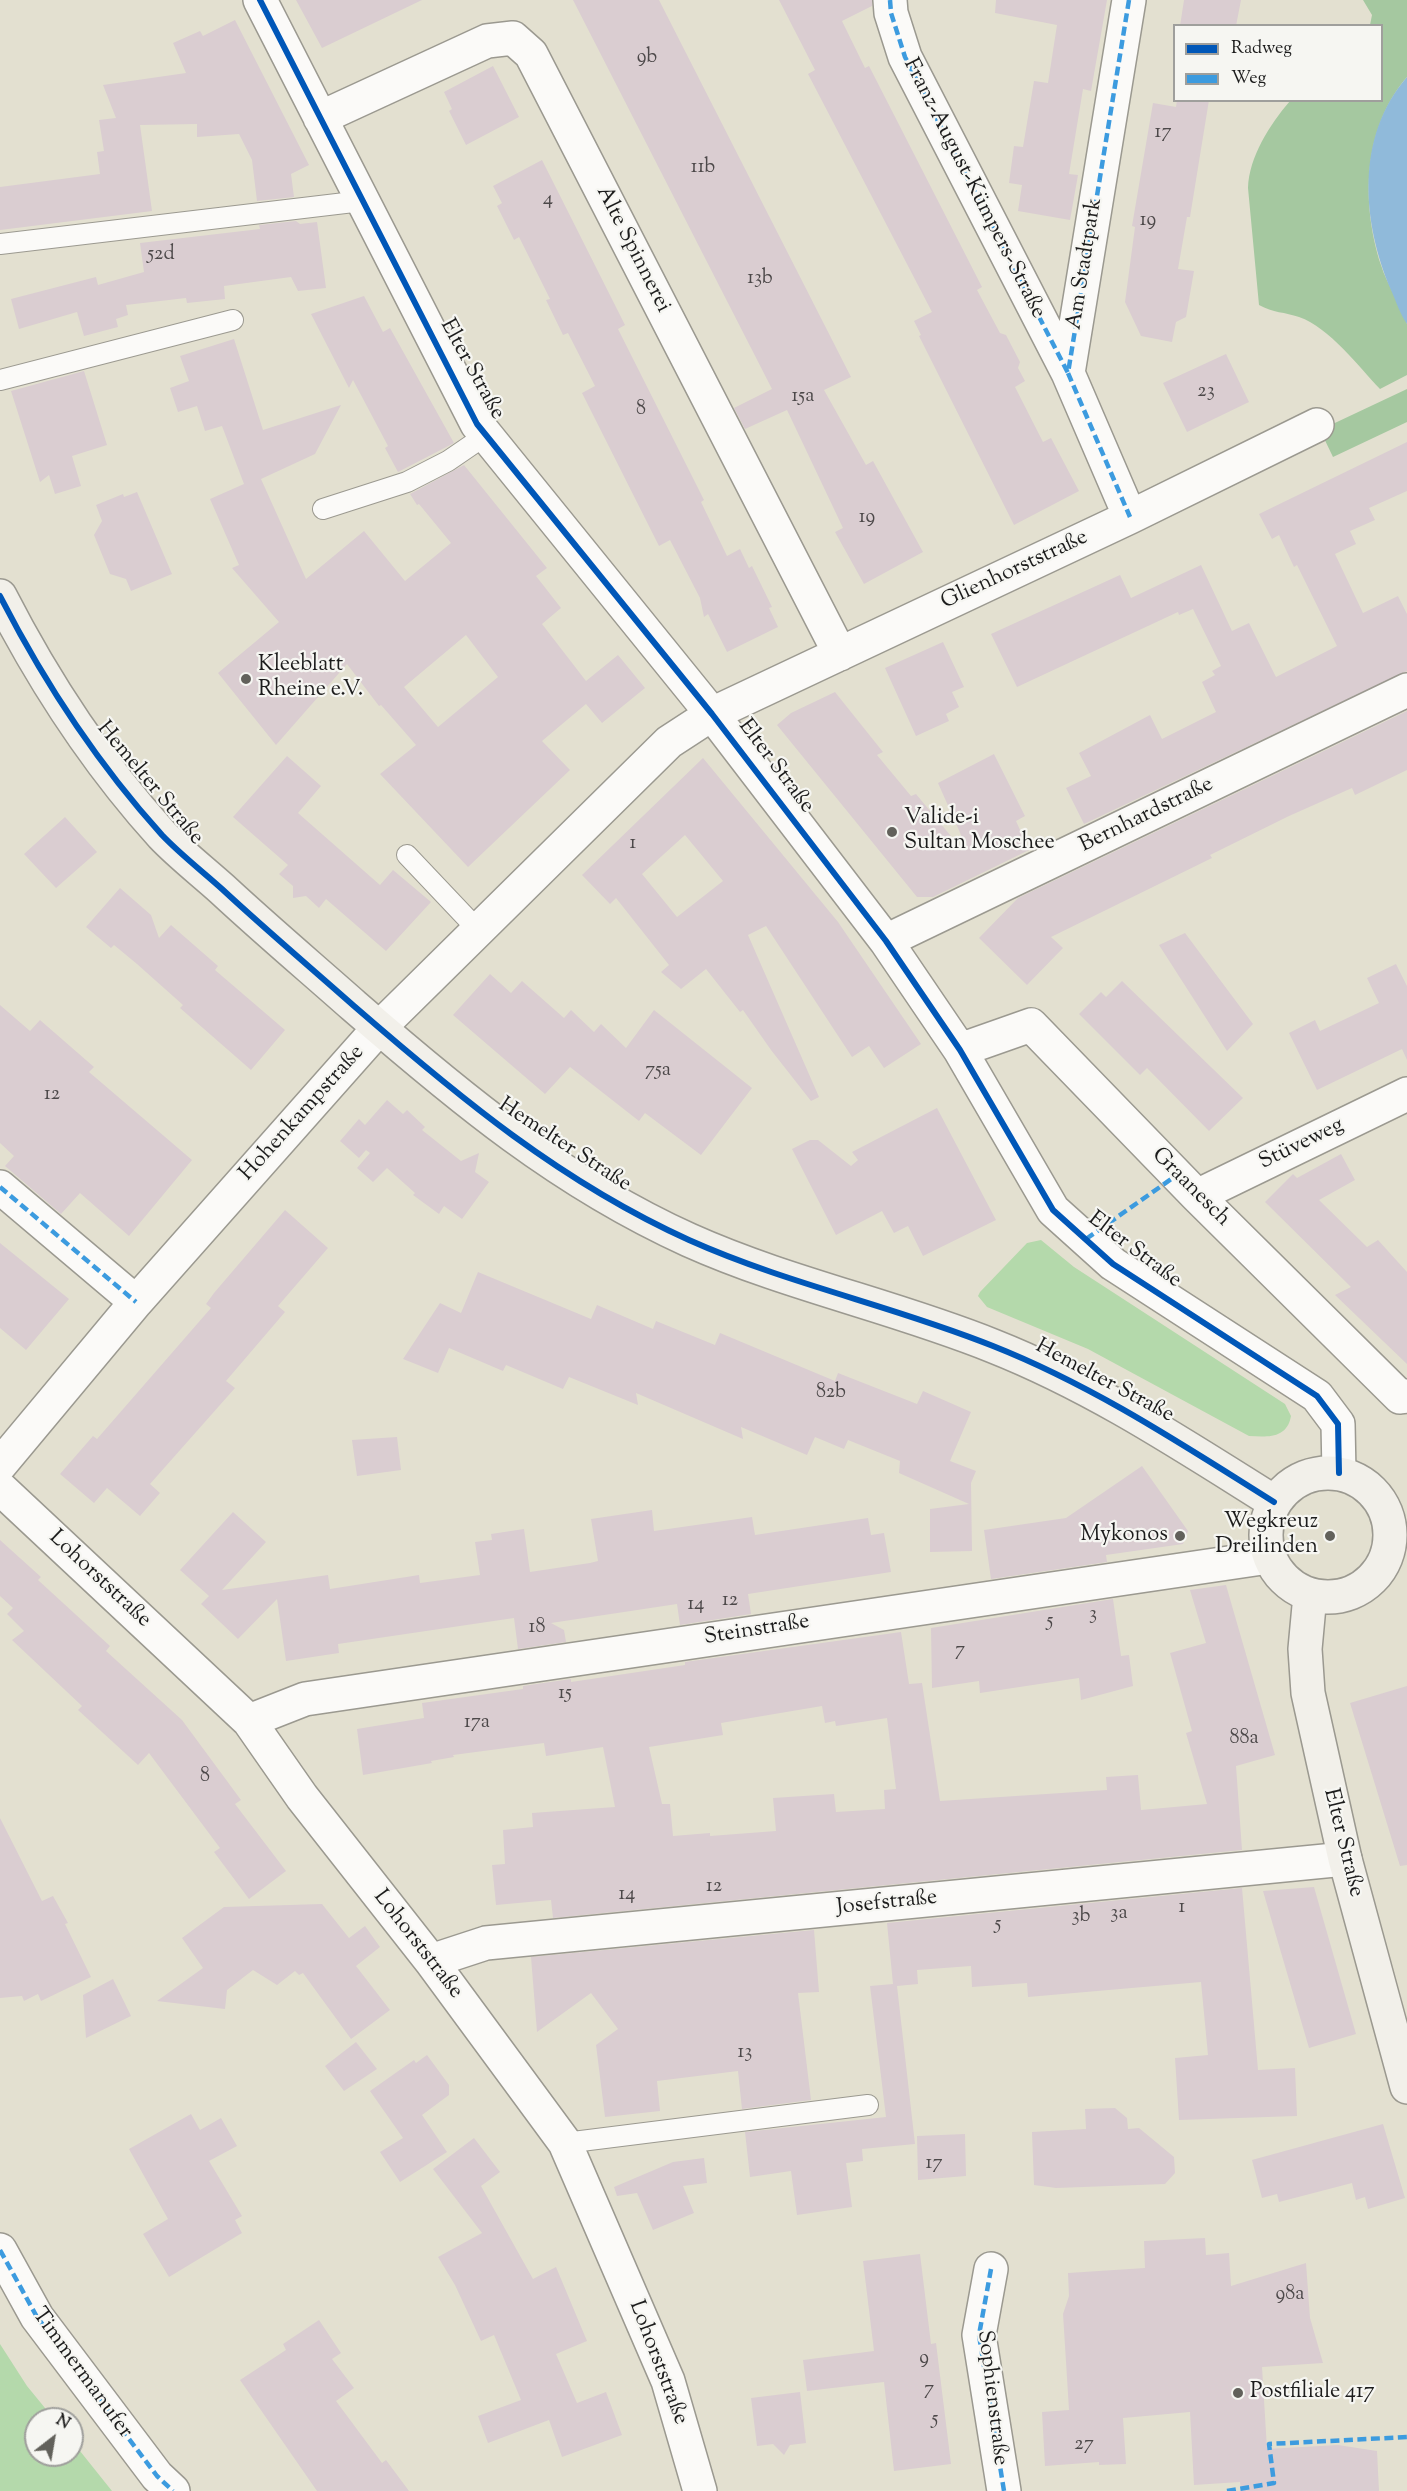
<!DOCTYPE html>
<meta charset="utf-8">
<style>
body{margin:0}
#map{position:relative;width:1407px;height:2491px;overflow:hidden;background:#e3e0d0;font-family:"Sorts Mill Goudy",serif}
canvas{display:block}
.legend{position:absolute;left:1173px;top:24px;width:210px;height:78px;box-sizing:border-box;background:#f6f6f2;border:2px solid #9f9f9c;margin:0;padding:8px 10px;list-style:none;font-size:18px;color:#1c1c1c}
.legend li{display:flex;align-items:center;gap:12px;height:30px}
.legend b{width:30px;border:2px solid #9f9f9c}
.north{position:absolute;left:24px;top:2407px;width:60px;height:60px;box-sizing:border-box;background:#f6f6f2;border:2px solid #9f9f9c;border-radius:50%;rotate:31deg;font-size:16px;font-weight:700;line-height:24px;text-align:center;color:#1c1c1c}
.north::after{content:'';display:block;margin:auto;width:21px;height:27px;background:#62615b;clip-path:polygon(50% 0,100% 100%,50% 72%,0 100%)}
</style>
<div id="map">
<canvas width="1407" height="2491"></canvas>
<ul class="legend">
<li><b style="height:8px;background:#0057b8"></b>Radweg</li>
<li><b style="height:8px;background:#3c9bdf"></b>Weg</li>
</ul>
<div class="north">N</div>
</div>
<script>
const ctx = document.querySelector('canvas').getContext('2d');
ctx.lineJoin = 'round';
function fill(path, color) { ctx.fillStyle = color; ctx.fill(path, 'evenodd'); }
function stroke(path, color, width, dash) { ctx.strokeStyle = color; ctx.lineWidth = width; ctx.lineCap = dash ? 'butt' : 'round'; ctx.setLineDash(dash || []); ctx.stroke(path); }
function label(font, color, halo, rows, align = 'center') {
  ctx.font = font + ' "Sorts Mill Goudy",serif'; ctx.lineWidth = 4.5; ctx.setLineDash([]); ctx.textBaseline = 'middle'; ctx.strokeStyle = halo; ctx.fillStyle = color; for (const [text, x, y, turn = 0] of rows) {
    ctx.save(); ctx.translate(x, y); ctx.rotate((+turn || 0) * Math.PI / 180); ctx.textAlign = isNaN(turn) ? turn : align; if (halo) ctx.strokeText(text, 0, 0); ctx.fillText(text, 0, 0); ctx.restore();
  }
}
fill(new Path2D(`
 M 1041,1240 L 1074,1267 L 1285,1404 L 1291,1416 C 1287,1439 1267,1437 1249,1436 L 1088,1349 L 987,1307 L 978,1296 L 980,1292 L 1027,1243 Z
 M 0,2344 L 27,2386 L 54,2419 L 36,2419 L 36,2455 L 72,2455 L 72,2441 L 112,2491 L 0,2491 Z`), '#b4d9ab');
fill(new Path2D(`
 M 1363,0 L 1407,0 L 1407,77 C 1363,128 1361,203 1381,265 C 1387,285 1401,304 1407,324 C 1407,335 1407,362 1407,375 L 1380,389 C 1358,366 1330,328 1299,317 C 1285,312 1273,313 1259,305 L 1248,188 C 1249,157 1270,124 1290,101 L 1382,100 L 1382,26 L 1370,25 L 1372,15 Z
 M 1407,389 L 1407,422 L 1333,457 L 1320,430 Z`), '#a5c8a0');
fill(new Path2D(`
 M 1407,77 L 1407,324 C 1400,314 1396,301 1391,290 C 1362,222 1355,137 1407,77 Z`), '#90bada');
fill(new Path2D(`
 M 296,0 L 422,0 L 322,48 Z
 M 573,0 L 659,0 L 851,377 L 824,390 L 866,465 L 873,461 L 923,552 L 864,584 L 835,532 L 843,528 L 787,410 L 745,429 L 734,408 L 772,389 Z
 M 779,0 L 872,0 L 872,6 L 842,21 L 865,68 L 869,66 L 982,287 L 977,290 L 1000,333 L 1006,335 L 1020,362 L 1018,368 L 1025,381 L 1015,387 L 1043,442 L 1051,438 L 1079,491 L 1014,525 L 919,336 L 921,335 L 914,321 L 932,312 L 808,74 L 815,70 Z
 M 996,0 L 1107,0 L 1091,91 L 1083,89 L 1069,174 L 1078,175 L 1070,220 L 1018,211 L 1022,185 L 1009,183 L 1014,146 L 1023,147 L 1034,81 L 1048,83 L 1057,25 L 995,13 Z
 M 1184,0 L 1241,0 L 1236,26 L 1180,26 Z
 M 235,20 L 309,165 L 291,174 L 294,197 L 257,201 L 252,160 L 239,134 L 197,137 L 197,124 L 140,125 L 152,211 L 0,230 L 0,187 L 100,174 L 97,152 L 104,151 L 99,120 L 116,118 L 103,85 L 186,73 L 173,43 L 200,31 L 203,36 Z
 M 493,66 L 519,117 L 466,145 L 449,111 L 452,109 L 444,92 Z
 M 1177,100 L 1209,100 L 1190,217 L 1187,217 L 1178,269 L 1194,271 L 1186,317 L 1176,322 L 1172,342 L 1141,336 L 1125,302 L 1135,227 L 1132,226 L 1153,103 L 1176,107 Z
 M 542,160 L 625,325 L 618,329 L 704,500 L 701,502 L 727,556 L 740,549 L 749,568 L 752,566 L 772,607 L 769,608 L 778,627 L 727,652 L 708,614 L 704,617 L 700,598 L 670,540 L 659,546 L 582,393 L 595,386 L 568,333 L 563,335 L 546,300 L 550,299 L 519,237 L 514,240 L 497,206 L 502,203 L 493,186 Z
 M 296,221 L 300,224 L 317,222 L 326,288 L 298,291 L 291,277 L 224,286 L 225,299 L 187,303 L 186,298 L 126,305 L 128,315 L 116,319 L 118,327 L 84,336 L 77,312 L 19,329 L 11,299 L 96,277 L 98,285 L 144,272 L 140,243 L 260,229 L 259,225 Z
 M 364,296 L 383,332 L 390,328 L 454,443 L 398,472 L 385,448 L 388,446 L 353,380 L 349,388 L 311,314 Z
 M 234,339 L 263,430 L 341,405 L 315,454 L 261,479 L 306,579 L 364,531 L 405,581 L 451,543 L 419,504 L 417,505 L 410,494 L 464,465 L 547,568 L 536,576 L 561,608 L 542,624 L 586,681 L 618,655 L 645,688 L 602,723 L 586,704 L 542,741 L 570,770 L 468,867 L 380,774 L 416,745 L 381,705 L 379,706 L 347,664 L 276,745 L 218,673 L 279,622 L 232,568 L 239,565 L 210,499 L 244,484 L 222,426 L 205,431 L 197,406 L 178,412 L 170,388 L 189,381 L 180,356 ZM 466,635 L 498,677 L 438,727 L 404,687 Z
 M 1226,354 L 1249,402 L 1187,432 L 1163,383 Z
 M 84,371 L 107,445 L 72,456 L 81,486 L 55,494 L 49,475 L 40,482 L 11,391 Z
 M 1407,442 L 1407,491 L 1369,508 L 1375,520 L 1350,531 L 1356,544 L 1335,554 L 1363,613 L 1398,596 L 1407,614 L 1407,671 L 1084,824 L 1066,788 L 1091,776 L 1079,753 L 1150,715 L 1162,739 L 1216,712 L 1202,682 L 1215,675 L 1212,671 L 1221,666 L 1193,609 L 1179,615 L 1178,612 L 1017,687 L 991,634 L 1120,575 L 1131,598 L 1201,565 L 1232,631 L 1249,623 L 1276,677 L 1337,646 L 1297,565 L 1294,567 L 1279,535 L 1272,539 L 1259,514 Z
 M 137,492 L 172,574 L 131,591 L 126,579 L 110,574 L 94,535 L 102,521 L 96,505 L 123,494 L 124,497 Z
 M 943,642 L 964,687 L 952,692 L 959,707 L 946,714 L 949,721 L 916,736 L 885,668 Z
 M 835,692 L 883,752 L 877,755 L 911,796 L 916,794 L 960,847 L 965,844 L 938,783 L 994,754 L 1025,816 L 1016,821 L 1029,850 L 933,897 L 917,897 L 777,725 L 791,713 Z
 M 1407,711 L 1407,770 L 1355,795 L 1352,788 L 1289,816 L 1210,855 L 1212,858 L 1051,937 L 1063,948 L 1027,985 L 979,938 L 1018,898 Z
 M 287,756 L 321,786 L 298,813 L 380,885 L 393,870 L 431,902 L 386,951 L 326,899 L 319,908 L 306,896 L 293,898 L 293,886 L 279,874 L 288,865 L 233,817 Z
 M 703,758 L 838,922 L 921,1044 L 884,1068 L 869,1046 L 852,1057 L 766,926 L 748,935 L 819,1097 L 811,1101 L 771,1050 L 743,1010 L 740,1012 L 706,969 L 681,989 L 661,972 L 669,965 L 616,898 L 610,904 L 582,875 ZM 685,835 L 723,881 L 677,917 L 642,874 Z
 M 65,817 L 97,852 L 56,888 L 24,854 Z
 M 120,888 L 151,915 L 159,938 L 171,925 L 218,966 L 215,970 L 285,1030 L 251,1070 L 180,1008 L 183,1005 L 137,964 L 114,945 L 111,948 L 86,927 Z
 M 1185,933 L 1253,1024 L 1227,1051 L 1159,945 Z
 M 1396,964 L 1407,986 L 1407,1060 L 1402,1049 L 1317,1090 L 1289,1033 L 1315,1020 L 1320,1031 L 1379,1003 L 1367,978 Z
 M 490,974 L 511,993 L 522,981 L 564,1018 L 571,1010 L 594,1032 L 601,1024 L 626,1048 L 654,1010 L 752,1088 L 701,1155 L 645,1113 L 639,1121 L 570,1067 L 545,1094 L 453,1015 Z
 M 1122,981 L 1243,1098 L 1209,1131 L 1147,1068 L 1140,1075 L 1079,1014 L 1101,992 L 1106,997 Z
 M 0,1005 L 30,1031 L 40,1020 L 94,1067 L 89,1072 L 192,1160 L 129,1236 L 80,1193 L 61,1214 L 5,1166 L 14,1156 L 0,1143 Z
 M 387,1100 L 403,1114 L 407,1110 L 425,1127 L 422,1130 L 461,1161 L 479,1153 L 475,1172 L 489,1182 L 462,1219 L 444,1206 L 439,1214 L 413,1195 L 415,1193 L 387,1168 L 373,1182 L 357,1168 L 370,1153 L 366,1150 L 359,1158 L 340,1141 L 359,1119 L 365,1125 Z
 M 937,1108 L 996,1220 L 923,1256 L 908,1226 L 894,1233 L 882,1211 L 836,1235 L 792,1149 L 810,1140 L 818,1140 L 851,1166 L 858,1160 L 852,1152 Z
 M 1341,1154 L 1355,1180 L 1319,1200 L 1367,1247 L 1378,1240 L 1407,1272 L 1407,1364 L 1335,1295 L 1351,1287 L 1265,1202 L 1293,1174 L 1297,1178 Z
 M 285,1210 L 328,1248 L 278,1306 L 285,1312 L 226,1381 L 235,1388 L 150,1484 L 160,1493 L 140,1516 L 107,1488 L 94,1503 L 60,1474 L 93,1436 L 97,1439 L 211,1308 L 206,1304 L 214,1293 Z
 M 0,1243 L 69,1299 L 26,1350 L 0,1328 Z
 M 478,1272 L 591,1319 L 597,1305 L 653,1329 L 656,1321 L 715,1345 L 720,1333 L 835,1381 L 838,1373 L 917,1404 L 923,1391 L 971,1412 L 950,1461 L 976,1471 L 971,1483 L 972,1551 L 930,1552 L 930,1509 L 969,1504 L 899,1473 L 900,1461 L 848,1440 L 844,1449 L 815,1437 L 807,1455 L 741,1427 L 743,1439 L 636,1393 L 638,1405 L 569,1377 L 563,1389 L 506,1365 L 503,1371 L 449,1348 L 438,1373 L 403,1359 L 440,1303 L 461,1313 Z
 M 397,1437 L 401,1470 L 357,1476 L 352,1440 Z
 M 1142,1466 L 1188,1531 L 1183,1544 L 1106,1555 L 1107,1562 L 991,1579 L 984,1530 L 1066,1518 Z
 M 652,1510 L 654,1531 L 752,1517 L 755,1535 L 868,1518 L 871,1535 L 884,1533 L 891,1572 L 748,1594 L 751,1614 L 680,1625 L 677,1604 L 551,1623 L 564,1630 L 566,1642 L 518,1649 L 514,1618 L 338,1644 L 339,1653 L 286,1661 L 277,1599 L 238,1639 L 201,1604 L 209,1596 L 180,1570 L 233,1512 L 266,1542 L 222,1590 L 328,1575 L 330,1589 L 419,1575 L 420,1583 L 480,1575 L 475,1542 L 492,1540 L 491,1534 L 524,1529 L 530,1572 L 590,1563 L 598,1561 L 591,1519 Z
 M 0,1540 L 41,1577 L 38,1580 L 110,1646 L 106,1651 L 182,1720 L 241,1800 L 235,1804 L 286,1871 L 249,1899 L 214,1852 L 220,1848 L 149,1753 L 138,1765 L 78,1710 L 82,1706 L 12,1640 L 24,1631 L 7,1614 L 13,1608 L 0,1596 Z
 M 1226,1585 L 1275,1755 L 1236,1766 L 1242,1850 L 553,1918 L 551,1900 L 496,1905 L 492,1865 L 505,1864 L 503,1830 L 533,1827 L 532,1813 L 615,1807 L 603,1747 L 546,1756 L 544,1743 L 453,1755 L 454,1757 L 431,1761 L 432,1763 L 363,1775 L 357,1729 L 424,1718 L 422,1703 L 523,1689 L 523,1686 L 571,1679 L 571,1682 L 685,1665 L 685,1662 L 901,1632 L 909,1684 L 922,1683 L 940,1801 L 1107,1790 L 1106,1777 L 1138,1775 L 1141,1810 L 1207,1804 L 1186,1733 L 1192,1731 L 1170,1653 L 1206,1643 L 1190,1590 ZM 822,1706 L 825,1723 L 835,1721 L 836,1726 L 887,1718 L 896,1789 L 884,1790 L 885,1809 L 836,1812 L 834,1794 L 773,1798 L 776,1831 L 710,1836 L 710,1833 L 673,1836 L 670,1804 L 662,1804 L 649,1747 L 723,1735 L 721,1723 Z
 M 1113,1599 L 1121,1656 L 1129,1655 L 1133,1686 L 1081,1700 L 1079,1678 L 980,1693 L 979,1681 L 932,1688 L 931,1628 Z
 M 1407,1686 L 1407,1865 L 1400,1866 L 1350,1703 Z
 M 0,1818 L 42,1901 L 53,1896 L 68,1923 L 65,1924 L 91,1977 L 41,2001 L 38,1994 L 24,2001 L 22,1996 L 0,1998 Z
 M 1314,1887 L 1356,2034 L 1309,2048 L 1263,1891 Z
 M 1242,1888 L 1258,2070 L 1295,2068 L 1297,2116 L 1179,2120 L 1175,2058 L 1208,2055 L 1201,1982 L 1028,1997 L 1027,1983 L 972,1987 L 971,1966 L 917,1970 L 918,1984 L 897,1986 L 915,2144 L 862,2149 L 863,2161 L 846,2163 L 852,2207 L 797,2215 L 791,2171 L 750,2177 L 745,2132 L 886,2117 L 870,1986 L 893,1984 L 887,1923 Z
 M 322,1904 L 349,1938 L 365,1926 L 380,1947 L 356,1966 L 390,2010 L 351,2039 L 303,1973 L 299,1975 L 295,1971 L 277,1985 L 253,1970 L 227,1990 L 225,2009 L 157,2001 L 203,1968 L 182,1938 L 224,1907 Z
 M 814,1930 L 819,1992 L 798,1993 L 811,2100 L 742,2109 L 738,2071 L 657,2081 L 660,2111 L 605,2117 L 596,2045 L 618,2029 L 591,1993 L 537,2032 L 531,1957 Z
 M 113,1979 L 131,2016 L 86,2038 L 83,1995 Z
 M 356,2042 L 377,2069 L 344,2091 L 325,2066 Z
 M 427,2055 L 449,2085 L 449,2095 L 422,2115 L 447,2152 L 400,2182 L 380,2152 L 403,2138 L 370,2091 L 414,2060 L 416,2063 Z
 M 1115,2108 L 1127,2118 L 1128,2129 L 1139,2128 L 1174,2157 L 1175,2173 L 1165,2184 L 1056,2188 L 1034,2185 L 1032,2132 L 1086,2129 L 1085,2109 Z
 M 191,2114 L 200,2130 L 221,2118 L 237,2146 L 209,2161 L 242,2216 L 235,2220 L 242,2233 L 169,2277 L 143,2234 L 168,2219 L 129,2149 Z
 M 1383,2124 L 1405,2198 L 1368,2209 L 1365,2197 L 1356,2200 L 1352,2183 L 1279,2202 L 1277,2194 L 1262,2198 L 1252,2160 Z
 M 965,2134 L 966,2176 L 918,2180 L 917,2136 Z
 M 474,2138 L 500,2172 L 481,2186 L 533,2279 L 556,2267 L 587,2341 L 556,2354 L 577,2403 L 606,2392 L 622,2435 L 562,2457 L 549,2420 L 488,2443 L 478,2416 L 521,2400 L 494,2335 L 481,2341 L 455,2285 L 438,2257 L 482,2233 L 433,2169 Z
 M 704,2158 L 707,2183 L 683,2186 L 694,2213 L 653,2230 L 637,2193 L 617,2196 L 614,2187 L 673,2162 Z
 M 1205,2238 L 1206,2255 L 1229,2253 L 1231,2286 L 1306,2263 L 1310,2318 L 1323,2363 L 1262,2367 L 1267,2449 L 1338,2445 L 1377,2451 L 1379,2491 L 1241,2491 L 1240,2482 L 1194,2485 L 1190,2412 L 1123,2418 L 1126,2464 L 1099,2465 L 1099,2462 L 1045,2466 L 1042,2412 L 1069,2410 L 1063,2314 L 1069,2296 L 1068,2273 L 1145,2268 L 1144,2241 Z
 M 920,2254 L 931,2344 L 936,2343 L 951,2464 L 894,2471 L 884,2382 L 807,2391 L 803,2360 L 874,2351 L 863,2261 Z
 M 319,2320 L 341,2353 L 332,2359 L 354,2388 L 336,2401 L 382,2463 L 386,2460 L 409,2491 L 317,2491 L 240,2380 L 286,2350 L 283,2344 Z
 M 800,2392 L 806,2443 L 790,2445 L 784,2455 L 773,2444 L 757,2446 L 751,2398 Z`), '#dacdd1');
const lane = new Path2D(`
 M 0,244 L 362,201
 M 0,380 L 233,320
 M 323,509 L 407,482 L 448,461 L 486,435
 M 407,855 L 478,930
 M 565,2143 L 868,2105`);
const street = new Path2D(`
 M 260,0 L 477,424 L 712,714 L 886,941 L 960,1050 L 1053,1210 L 1113,1264 L 1317,1396 L 1338,1424 L 1339,1473
 M 890,0 L 891,13 L 905,57 L 1068,373
 M 1129,0 L 1068,373 L 1130,517
 M 320,118 L 487,41 L 513,38 L 531,54 L 840,654
 M 886,941 L 1407,690
 M 960,1050 L 1031,1025 L 1197,1196 L 1400,1397 L 1407,1396
 M 0,1187 L 136,1302
 M 1197,1196 L 1407,1094
 M 0,1465 L 136,1302 L 379,1028 L 669,742 L 712,714 L 1130,517 L 1317,425
 M 0,1488 L 249,1721 L 302,1797 L 431,1961 L 565,2143 L 668,2381 L 700,2491
 M 249,1721 L 305,1699 L 1269,1557
 M 431,1961 L 486,1943 L 1345,1859
 M 0,2250 L 37,2317 L 157,2476 L 173,2491
 M 991,2269 L 979,2335 L 1004,2491`);
const secondary = new Path2D(`
 M 0,596 C 44,682 97,763 162,835 C 180,854 202,871 222,889 C 265,929 310,967 354,1006 C 460,1098 561,1182 689,1240 C 787,1284 894,1306 993,1346 C 1094,1386 1183,1445 1274,1502
 M1266 1535a62 62 0 1 1 124 0a62 62 0 1 1-124 0Z
 M 1310,1595 L 1305,1649 L 1308,1693 L 1345,1859 L 1407,2087`);
stroke(lane, '#9b9990', 22);
stroke(street, '#9b9990', 36);
stroke(secondary, '#9b9990', 36);
stroke(lane, '#fbfaf8', 20);
stroke(street, '#fbfaf8', 33);
stroke(secondary, '#f2f0ea', 33);
stroke(new Path2D(`
 M 890,0 L 891,13 L 905,57 L 1068,373
 M 1129,0 L 1068,373 L 1130,517
 M 0,1187 L 136,1302
 M 1086,1239 L 1177,1175
 M 0,2250 L 37,2317 L 157,2476 L 173,2491
 M 991,2269 L 979,2335 L 1004,2491
 M 1227,2491 L 1274,2483 L 1269,2444 L 1407,2437`), '#3c9bdf', 4.5, [9, 4.5]);
stroke(new Path2D(`
 M 260,0 L 477,424 L 712,714 L 886,941 L 960,1050 L 1053,1210 L 1113,1264 L 1317,1396 L 1338,1424 L 1339,1473
 M 0,596 C 44,682 97,763 162,835 C 180,854 202,871 222,889 C 265,929 310,967 354,1006 C 460,1098 561,1182 689,1240 C 787,1284 894,1306 993,1346 C 1094,1386 1183,1445 1274,1502`), '#0057b8', 6);
for (const [x, y, r, color] of [
 [246,679,6,"#62615b"],
 [892,832,6,"#62615b"],
 [1180,1536,6,"#62615b"],
 [1330,1536,6,"#62615b"],
 [1238,2393,6,"#62615b"]
]) { const dot = new Path2D(); dot.arc(x, y, r, 0, 2 * Math.PI); ctx.fillStyle = color; ctx.fill(dot); stroke(dot, '#f6f6f2', 2); }
label('20px', '#4c4849', null, [
 ["9b",647,59],
 ["17",1163,134],
 ["11b",703,169],
 ["4",548,201],
 ["19",1148,222],
 ["52d",161,256],
 ["13b",760,280],
 ["23",1206,393],
 ["15a",803,398],
 ["8",641,411],
 ["19",867,519],
 ["1",633,845],
 ["75a",658,1072],
 ["12",52,1096],
 ["82b",831,1394],
 ["12",730,1602],
 ["14",696,1606],
 ["3",1093,1616],
 ["5",1050,1623],
 ["18",537,1629],
 ["7",960,1652],
 ["15",565,1695],
 ["17a",477,1724],
 ["88a",1244,1740],
 ["8",205,1778],
 ["12",714,1888],
 ["14",627,1896],
 ["1",1182,1909],
 ["3a",1119,1915],
 ["3b",1081,1918],
 ["5",998,1926],
 ["13",745,2054],
 ["17",934,2165],
 ["98a",1290,2296],
 ["9",924,2360],
 ["7",929,2391],
 ["5",935,2421],
 ["27",1084,2446]
]);
label('22px', '#1c1c1c', '#f6f6f2', [
 ["Franz-August-Kümpers-Straße",973,189,63],
 ["Alte Spinnerei",632,250,63],
 ["Am Stadtpark",1086,264,-81],
 ["Elter Straße",471,370,61],
 ["Glienhorststraße",1015,571,-25],
 ["Elter Straße",775,767,53],
 ["Hemelter Straße",149,784,50],
 ["Bernhardstraße",1147,816,-26],
 ["Hohenkampstraße",303,1114,-48],
 ["Stüveweg",1302,1145,-26],
 ["Hemelter Straße",564,1146,33],
 ["Graanesch",1190,1188,45],
 ["Elter Straße",1134,1251,37],
 ["Hemelter Straße",1104,1382,28],
 ["Lohorststraße",99,1580,43],
 ["Steinstraße",757,1631,-9],
 ["Elter Straße",1342,1843,76],
 ["Josefstraße",887,1904,-6],
 ["Lohorststraße",417,1945,52],
 ["Lohorststraße",657,2363,69],
 ["Timmermanufer",81,2374,54],
 ["Sophienstraße",991,2398,83]
]);
label('22px', '#1c1c1c', '#f6f6f2', [
 ["Kleeblatt",258,666],
 ["Rheine e.V.",258,691],
 ["Valide-i",904,819],
 ["Sultan Moschee",904,844],
 ["Wegkreuz",1318,1523,"right"],
 ["Dreilinden",1318,1548,"right"],
 ["Mykonos",1168,1536,"right"],
 ["Postfiliale 417",1250,2393]
], 'left');
</script>
